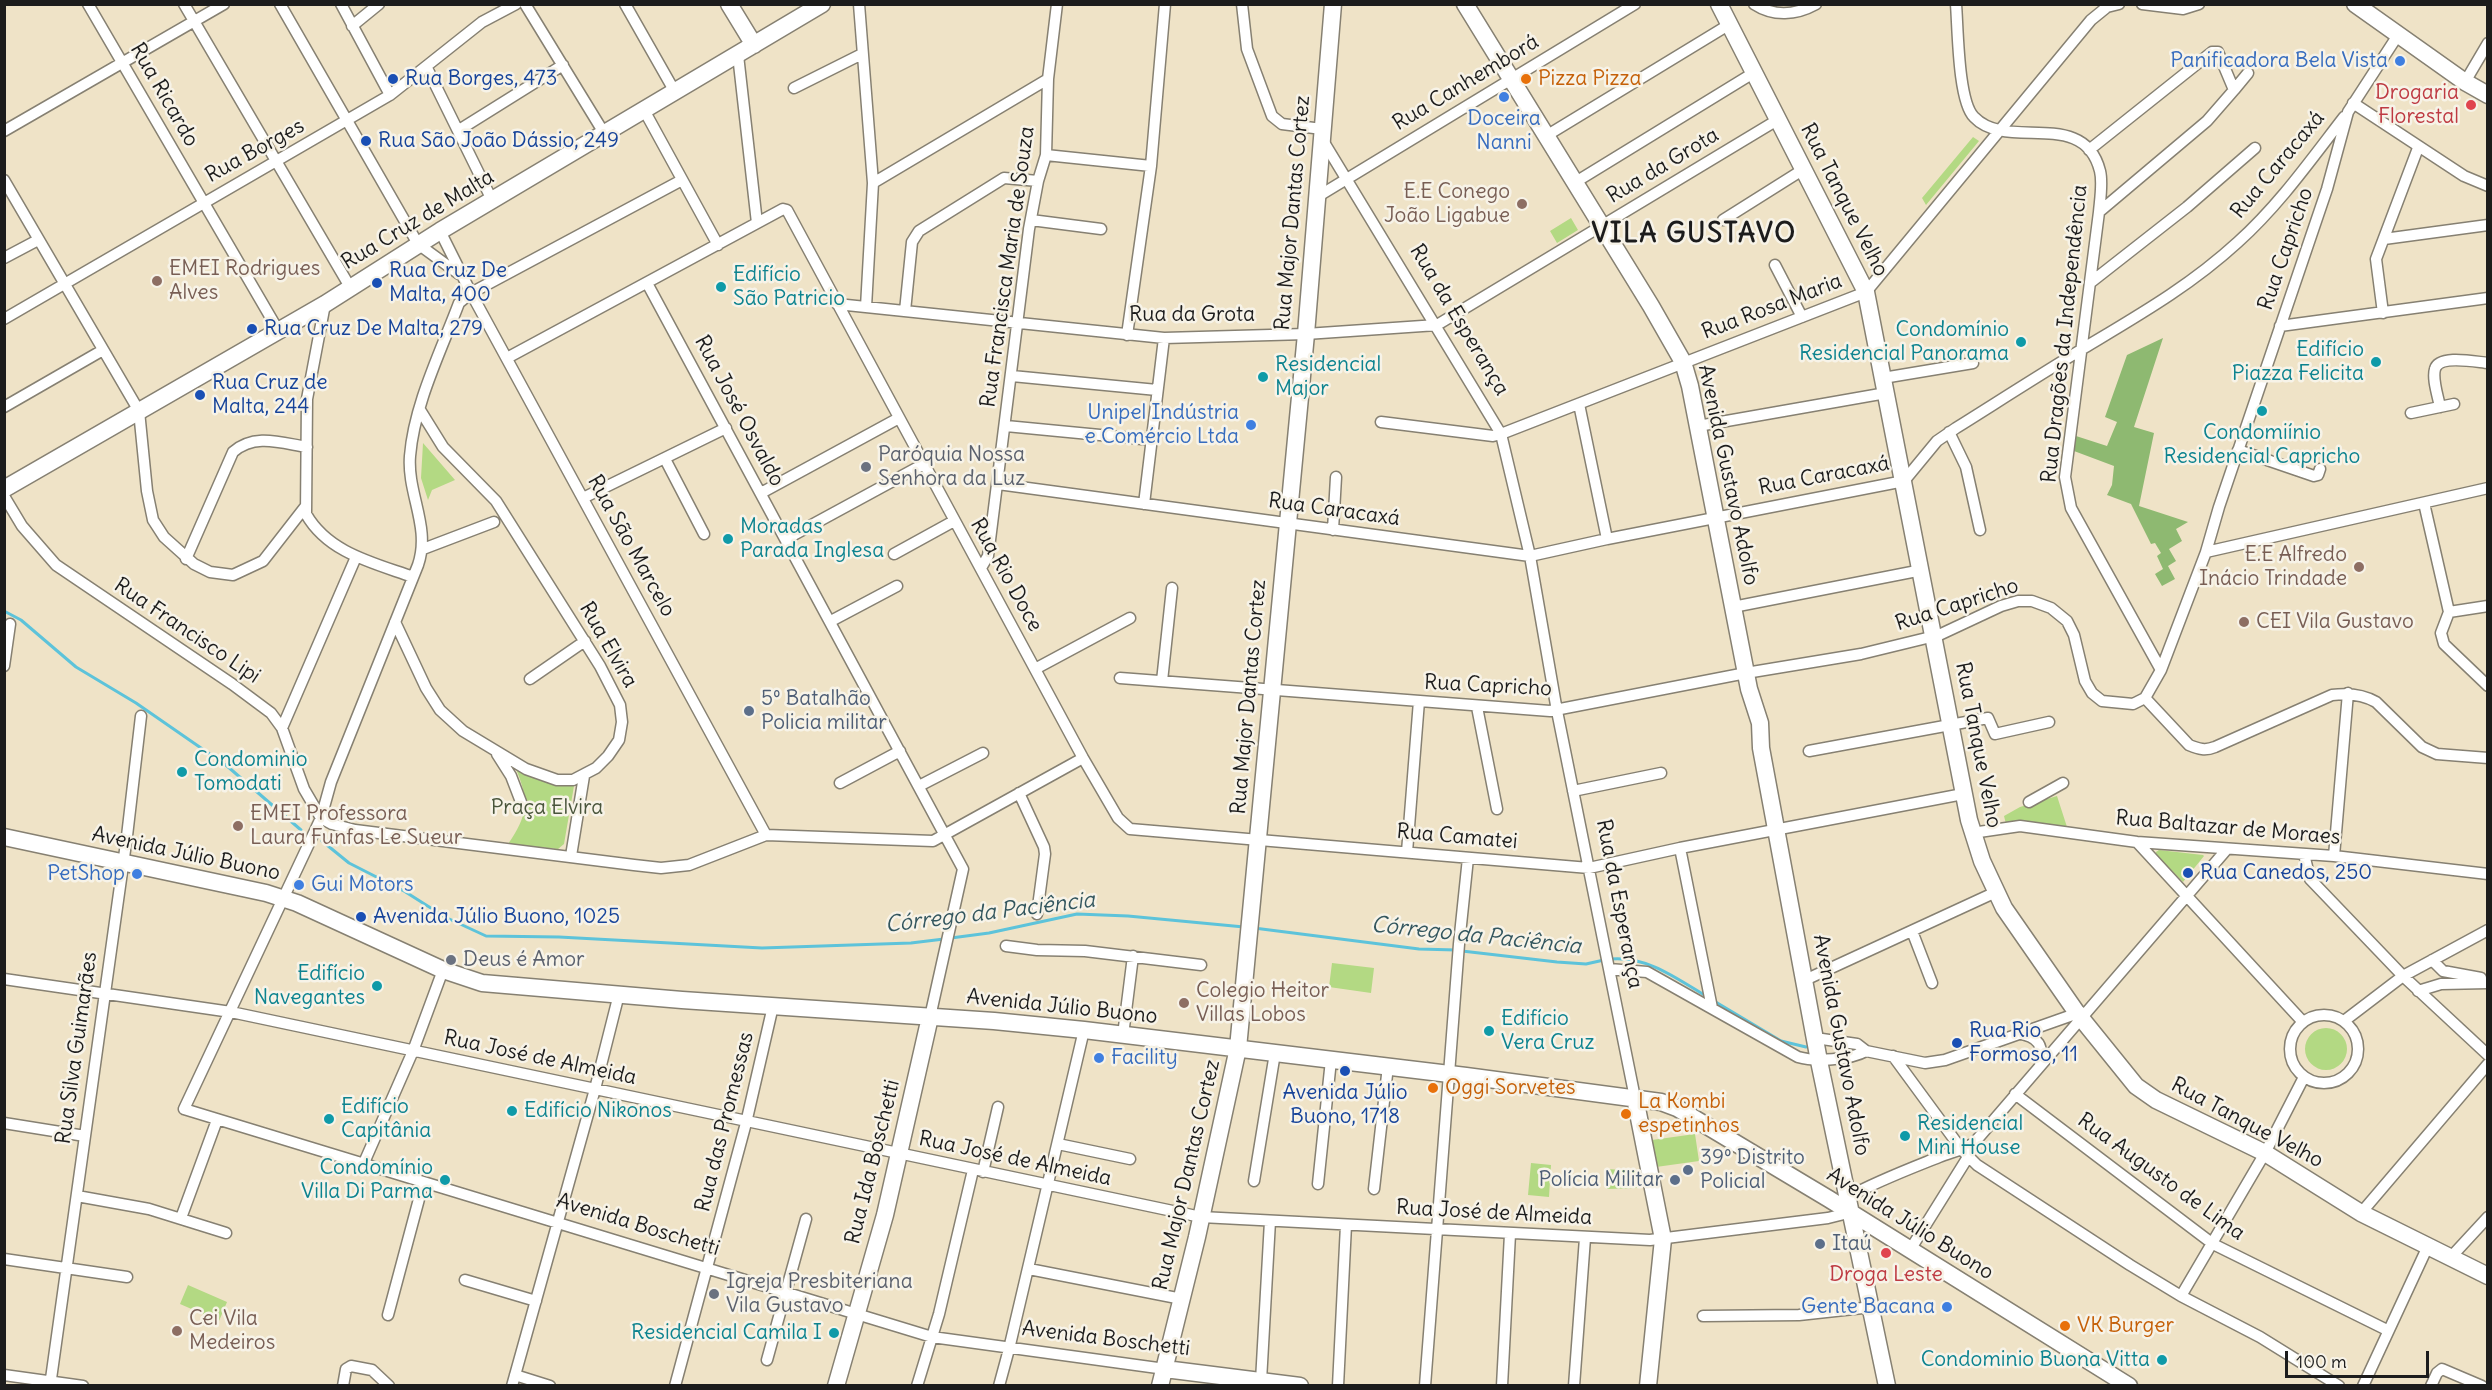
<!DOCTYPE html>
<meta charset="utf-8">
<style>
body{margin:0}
#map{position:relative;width:2492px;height:1390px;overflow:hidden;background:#efe3c7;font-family:Delius,sans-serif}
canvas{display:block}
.frame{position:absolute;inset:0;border:6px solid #1c1c1c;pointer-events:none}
.scale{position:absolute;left:2285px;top:1351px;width:144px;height:27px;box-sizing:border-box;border:3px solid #1c1c1c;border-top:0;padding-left:8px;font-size:18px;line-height:21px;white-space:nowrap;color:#1c1c1c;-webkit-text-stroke:4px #f7f3e8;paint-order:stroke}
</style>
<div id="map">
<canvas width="2492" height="1390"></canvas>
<div class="frame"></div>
<div class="scale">100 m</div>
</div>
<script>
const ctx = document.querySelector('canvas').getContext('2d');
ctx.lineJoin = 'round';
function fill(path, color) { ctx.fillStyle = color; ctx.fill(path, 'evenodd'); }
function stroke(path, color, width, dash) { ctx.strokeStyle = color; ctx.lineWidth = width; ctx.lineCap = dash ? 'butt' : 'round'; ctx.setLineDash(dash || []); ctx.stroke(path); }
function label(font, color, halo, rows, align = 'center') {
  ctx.font = font + ' Delius,sans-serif'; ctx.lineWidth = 5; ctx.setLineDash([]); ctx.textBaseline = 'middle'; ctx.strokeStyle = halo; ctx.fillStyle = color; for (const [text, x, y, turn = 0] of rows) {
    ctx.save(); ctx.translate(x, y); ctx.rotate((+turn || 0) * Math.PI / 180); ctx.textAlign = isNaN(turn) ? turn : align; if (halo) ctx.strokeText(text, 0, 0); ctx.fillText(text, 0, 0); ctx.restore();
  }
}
fill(new Path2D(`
 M 1973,137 L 1979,141 L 1926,205 L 1922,198 Z
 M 1571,218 L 1578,230 L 1557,243 L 1550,231 Z
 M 423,443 L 455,480 L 432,490 L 428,500 L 421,478 Z
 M 516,769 C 536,781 551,784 574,786 L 564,844 L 558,849 L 508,844 C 528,816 529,800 516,769 Z
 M 2057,796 L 2067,827 L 2006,824 L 2004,816 L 2020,807 Z
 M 2159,850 L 2203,855 L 2204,856 L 2183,882 L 2156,855 L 2156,852 Z
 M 1332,963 L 1374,968 L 1371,993 L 1329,987 Z
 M2305 1049a21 21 0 1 1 42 0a21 21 0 1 1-42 0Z
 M 1695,1134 L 1699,1161 L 1656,1167 L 1652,1140 Z
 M 1531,1163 L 1551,1165 L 1549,1197 L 1528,1195 Z
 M 1607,1169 L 1637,1171 L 1638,1188 L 1607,1189 Z
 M 188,1285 L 227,1302 L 219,1321 L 180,1304 Z`), '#b3d983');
fill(new Path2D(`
 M 2163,338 L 2134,427 L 2154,433 L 2139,506 L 2188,522 L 2176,529 L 2182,541 L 2169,549 L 2176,561 L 2168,566 L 2175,579 L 2162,586 L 2155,574 L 2163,569 L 2157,556 L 2161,553 L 2155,543 L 2151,544 L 2131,504 L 2107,495 L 2112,485 L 2114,466 L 2074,451 L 2076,436 L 2107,446 L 2117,422 L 2105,417 L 2127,355 Z`), '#8eb971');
stroke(new Path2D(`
 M 4,611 L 21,620 L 76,667 L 136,703 L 227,766 L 301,830
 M 322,841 L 349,863 L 404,891 L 445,917 L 486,936 L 559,937 L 762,948 L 911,943 L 944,939
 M 1254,928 L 1419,949 L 1456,950
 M 951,938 L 989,933 L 1077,914 L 1128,916 L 1244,927
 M 1462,951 L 1557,962 L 1586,964 L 1604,960
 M 1611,959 C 1647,956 1676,978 1706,996
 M 1714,1001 L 1781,1041 L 1806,1047`), '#5dc3da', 3);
const street = new Path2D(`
 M 88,4 L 278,330
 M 184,4 L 350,287
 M 280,4 L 418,244 L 459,274
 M 341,4 L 390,95
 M 525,4 L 604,133
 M 625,4 L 675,92
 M 859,4 L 873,183 L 866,307
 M 1242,4 L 1247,49 L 1272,116 L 1282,124 L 1322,129
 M 1754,4 C 1774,17 1796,15 1816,4
 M 1956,4 C 1958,29 1958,101 1974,117 C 2007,152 2084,107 2100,171 C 2103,183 2100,200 2099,212 L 2065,477 L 2071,508 L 2161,670
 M 2142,4 L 2183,9 L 2199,4
 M 352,26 L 379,4
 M 738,55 L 757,223
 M 427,68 L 492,200
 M 2465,82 L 2488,43
 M 794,88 L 862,54
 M 2234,90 L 2248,73
 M 2353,103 L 2464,176 L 2488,186
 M 644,110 L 718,245
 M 459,130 L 563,65
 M 4,131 L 224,4
 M 1546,136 L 1730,24
 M 1322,139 L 1501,434 L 1530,556 L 1557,711 L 1635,1098
 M 2089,150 L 2212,52 L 2218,52 L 2234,90 L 2207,121 L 2099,212
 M 1046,155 L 1151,166
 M 4,180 L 139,411 L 147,491 L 153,520 L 164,537 L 194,564 L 210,572 L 233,575 L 263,561 L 305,507
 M 682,180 L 471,293 L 459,303 C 441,351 414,405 410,456 C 407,494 431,527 418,565 L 331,782 L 321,818 L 184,1109 L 932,1337 L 1165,1369
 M 873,183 L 1048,79
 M 1574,183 L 1755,72
 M 1317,197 L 1635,4
 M 1031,220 L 1101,229
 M 1723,220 L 1804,169
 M 440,231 L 471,293 L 766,835
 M 2384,239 L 2488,225
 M 4,258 L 38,240
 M 1775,265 L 1802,317
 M 647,283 L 963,869 L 930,1017
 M 2090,283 L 2187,207 L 2255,148
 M 325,304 L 307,399 L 306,514 C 328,553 374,563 413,577
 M 837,304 L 1164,338 L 1306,334 L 1437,325 L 1779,119
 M 905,311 L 912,242 L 919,231 L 1004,178 L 1038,181
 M 2383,313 L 2376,259 L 2418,148
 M 4,319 L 390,95 L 482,22 L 516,4
 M 2280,326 L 2488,298
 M 1127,335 L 1151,166 L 1165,4
 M 507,358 L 783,209 L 787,210 L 1083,758 L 1118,818 L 1130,829 L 1589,868 L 1680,848 L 1963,794
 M 1012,376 L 1157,390
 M 1883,378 L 1973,363
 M 1579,404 L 1607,539
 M 4,407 L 103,350
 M 2440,407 C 2438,396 2432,379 2435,369 C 2439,354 2476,362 2488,363
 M 2411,413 L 2454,404
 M 1381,422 L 1493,436 L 1501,434 L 1866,292 L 2091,20 L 2107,7 L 2119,4
 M 1006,426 L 1152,440
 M 1698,426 L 1886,393
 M 1949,432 L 1966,467 L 1980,530
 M 2238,450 L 2314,476 L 2318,475 L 2320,469
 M 665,459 L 704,534
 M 998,484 L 1530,556 L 1607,539 L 1904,481 L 1937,441 L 1956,428 C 1999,401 2041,374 2084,348 C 2139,315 2190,286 2238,242 C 2279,205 2310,161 2344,117
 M 761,493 L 899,418
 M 4,496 L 22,526 L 56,565 L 232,684 L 271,713 L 282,728 L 304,789 L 321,818 L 332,824 L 355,830 L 634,865 L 661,868 L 689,865 L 766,835 L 933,841 L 1083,758
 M 583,498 L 726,428
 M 2424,503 L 2449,612
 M 1144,504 L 1164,338
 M 1333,530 L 1336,477
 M 786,539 L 924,464
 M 423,549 L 494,522
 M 2206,552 L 2488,488
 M 894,554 L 954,521
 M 186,559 L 233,452 C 255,433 281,443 307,447
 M 981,568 L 988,556 L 1029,229 L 1038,181 L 1046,155 L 1048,79 L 1057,4
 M 2488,606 L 2449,612 L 2441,633 L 2444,644 L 2488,686
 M 1733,607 L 1922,570
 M 831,621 L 897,586
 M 395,622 L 426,688 L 440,710 L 463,731 L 526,769 L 557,780 L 573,780 L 596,768 L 608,756 L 619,740 L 622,722 L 620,705 L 600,666 L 496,501 L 443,447 L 420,410
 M 4,666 L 10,624
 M 1035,669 L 1130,618
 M 1120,678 L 1550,711 L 1746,673 L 1861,654 L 1939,635 L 2001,606 L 2018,601 L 2032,601 L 2051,608 L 2067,621 L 2074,635 L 2085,681 L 2092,693 L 2102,701 L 2133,704 L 2145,698 L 2161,670 L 2206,552 L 2219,507 L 2327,189 L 2348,112 L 2398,35
 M 530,679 L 585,641
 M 1162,681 L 1172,588
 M 2145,698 L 2189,745 C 2199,749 2205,751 2215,747 L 2332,695 C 2348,693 2362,694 2376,702 L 2422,747 L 2437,754 L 2488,758
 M 1477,707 L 1497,809
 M 282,728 L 356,557
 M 1809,751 L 1988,718 L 1995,734 L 2049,722
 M 497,754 L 511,776 L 521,802
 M 840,783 L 900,751
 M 919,786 L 983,753
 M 1573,791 L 1661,773
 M 1019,793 L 1044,847 L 1045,854 L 1037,914
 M 2029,802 L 2063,783
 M 1972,833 L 2020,826 L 2137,842 L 2334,856 L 2488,874
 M 2137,842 L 2303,1022
 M 1680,848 L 1712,1008
 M 1407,852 L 1419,701
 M 2304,854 L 2310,879 L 2403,976 L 2488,1055
 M 571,856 L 584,776
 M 2334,856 L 2348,693
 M 1912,931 L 1932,983
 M 1006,946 L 1037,950 L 1085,951 L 1201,965
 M 2432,960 L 2443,971 L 2481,978
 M 1609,969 L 1647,972 L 1798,1057 C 1815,1062 1850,1060 1866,1051
 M 4,979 L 231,1012 L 1201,1217 L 1650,1240 L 1828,1218 L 1852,1212
 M 1805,980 L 1996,892
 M 2418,991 L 2441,984 L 2488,983
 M2290 1049a34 34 0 1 1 68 0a34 34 0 1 1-68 0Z
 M 2344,1021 L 2403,976 L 2488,930
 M 2018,1033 C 2039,1037 2044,1045 2040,1066
 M 1123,1035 L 1133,956
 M 1815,1038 L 1857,1044 L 1866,1051 L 1925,1063 L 1945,1060 L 2081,1012
 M 1893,1056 L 1962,1150 L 1977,1165 L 2130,1265 L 2181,1296 L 2260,1337 L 2339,1386
 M 2015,1094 L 2213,1244 L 2387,1330
 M 4,1123 L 85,1136
 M 1058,1144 L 1130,1159
 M 363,1165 L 413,1051 L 443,970
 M 983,1172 L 998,1107
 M 1254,1181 L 1275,1053
 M 1318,1184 L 1331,1060
 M 1374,1189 L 1388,1066
 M 77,1196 L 149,1209 L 226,1233
 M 1848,1197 C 1877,1181 1909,1169 1939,1157 C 1952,1152 1963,1150 1974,1143 L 2227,849
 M 2361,1213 L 2488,1064
 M 181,1218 L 217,1120
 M 1910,1250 L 1968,1157
 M 2451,1257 L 2488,1217
 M 4,1259 L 127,1277
 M 1029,1269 L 1182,1299
 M 465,1280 L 536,1301
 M 2181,1296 L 2265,1153 L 2304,1077
 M 388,1315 L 423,1184
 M 1703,1316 L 1799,1315 L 1872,1307
 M 767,1360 L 806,1219
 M 4,1375 L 83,1386
 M 515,1375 L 550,1386
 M 1261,1381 L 1270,1221
 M 50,1386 L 127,836 L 141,716
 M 343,1386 L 346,1369 L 351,1366 L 372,1370 L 389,1386
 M 512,1386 L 595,1089 L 619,994
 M 675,1386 L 746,1123 L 773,1006
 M 917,1386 L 939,1314 L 973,1170
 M 999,1386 L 1009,1349 L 1084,1030
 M 1338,1386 L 1346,1225
 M 1425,1386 L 1459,944 L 1468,858
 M 1502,1386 L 1510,1234
 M 1574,1386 L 1585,1238
 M 2363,1386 L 2428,1246
 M 2431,1386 L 2437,1373 L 2442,1369 L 2482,1386`);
const secondary = new Path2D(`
 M 729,4 L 754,45
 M 1465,4 L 1651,306 L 1683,362 L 1690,386 L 1749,689 L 1760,723 L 1761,748 L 1819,1061 L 1887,1386
 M 1719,4 L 1866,292 L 1969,820 L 1982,861 L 2004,908 L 2077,1013 L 2136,1086 L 2156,1100 L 2265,1153 L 2361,1213 L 2488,1276
 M 2355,4 L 2465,82 L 2488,95
 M 4,489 L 325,304 L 440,231 L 822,4
 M 4,837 L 266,893 L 297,903 L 443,970 L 482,983 L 682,1000 L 994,1021 L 1084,1030 L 1466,1076 L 1661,1102 L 1677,1108 L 1829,1199 L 2129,1386
 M 1635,1098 L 1663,1239 L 1648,1386
 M 1165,1369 L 1300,1386
 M 836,1386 L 885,1215 L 930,1017
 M 1160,1386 L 1197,1237 L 1238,1048 L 1306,334 L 1333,4`);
stroke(street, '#868072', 13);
stroke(secondary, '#868072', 19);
stroke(street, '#fff', 10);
stroke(secondary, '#fff', 16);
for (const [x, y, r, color] of [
 [2400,61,6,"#3f7fe0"],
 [393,79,6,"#1a4fb4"],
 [1526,79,6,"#e8710a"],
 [1504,97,6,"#3f7fe0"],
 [2471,105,6,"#e0444e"],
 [366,141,6,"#1a4fb4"],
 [1522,204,6,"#8d6e63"],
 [157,281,6,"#8d6e63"],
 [377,283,6,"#1a4fb4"],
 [721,287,6,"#0f9aa8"],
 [252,329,6,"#1a4fb4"],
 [2021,342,6,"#0f9aa8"],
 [2376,362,6,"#0f9aa8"],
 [1263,377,6,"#0f9aa8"],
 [200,395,6,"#1a4fb4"],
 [2262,411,6,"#0f9aa8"],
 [1251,425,6,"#3f7fe0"],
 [866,467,6,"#6b7280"],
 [728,539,6,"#0f9aa8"],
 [2359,567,6,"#8d6e63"],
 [2244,622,6,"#8d6e63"],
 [749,711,6,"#5c6f8a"],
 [182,772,6,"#0f9aa8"],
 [238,826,6,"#8d6e63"],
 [2188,873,6,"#1a4fb4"],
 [137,874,6,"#3f7fe0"],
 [299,885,6,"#3f7fe0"],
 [361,917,6,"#1a4fb4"],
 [451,960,6,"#6b7280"],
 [377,986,6,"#0f9aa8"],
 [1184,1003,6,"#8d6e63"],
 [1489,1031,6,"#0f9aa8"],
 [1957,1043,6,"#1a4fb4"],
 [1099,1058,6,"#3f7fe0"],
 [1345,1071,6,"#1a4fb4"],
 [1433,1088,6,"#e8710a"],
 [512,1111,6,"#0f9aa8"],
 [1626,1114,6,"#e8710a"],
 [329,1119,6,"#0f9aa8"],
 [1905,1136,6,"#0f9aa8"],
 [1688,1170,6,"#5c6f8a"],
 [445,1180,6,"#0f9aa8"],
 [1675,1180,6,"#5c6f8a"],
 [1820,1244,6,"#5c6f8a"],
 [1886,1253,6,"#e0444e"],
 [714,1294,6,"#6b7280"],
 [1947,1307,6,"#3f7fe0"],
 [2065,1326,6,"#e8710a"],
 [177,1331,6,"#8d6e63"],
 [834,1333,6,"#0f9aa8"],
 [2162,1360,6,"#0f9aa8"]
]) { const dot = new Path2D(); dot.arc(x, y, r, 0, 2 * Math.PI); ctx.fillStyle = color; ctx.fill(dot); stroke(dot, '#f7f3e8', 2); }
label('21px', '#366cbe', '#f7f3e8', [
 ["Panificadora Bela Vista",2388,61],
 ["Doceira",1504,119,"center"],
 ["Nanni",1504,143,"center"],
 ["Unipel Indústria",1239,413],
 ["e Comércio Ltda",1239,437],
 ["PetShop",125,874],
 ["Gui Motors",311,885,"left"],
 ["Facility",1111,1058,"left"],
 ["Gente Bacana",1935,1307]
], 'right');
label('21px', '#164399', '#f7f3e8', [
 ["Rua Borges, 473",405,79],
 ["Rua São João Dássio, 249",378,141],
 ["Rua Cruz De",389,271],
 ["Malta, 400",389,295],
 ["Rua Cruz De Malta, 279",264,329],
 ["Rua Cruz de",212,383],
 ["Malta, 244",212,407],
 ["Rua Canedos, 250",2200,873],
 ["Avenida Júlio Buono, 1025",373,917],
 ["Rua Rio",1969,1031],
 ["Formoso, 11",1969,1055],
 ["Avenida Júlio",1345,1093,"center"],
 ["Buono, 1718",1345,1117,"center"]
], 'left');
label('21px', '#c56008', '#f7f3e8', [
 ["Pizza Pizza",1538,79],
 ["Oggi Sorvetes",1445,1088],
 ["La Kombi",1638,1102],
 ["espetinhos",1638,1126],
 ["VK Burger",2077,1326]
], 'left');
label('21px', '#1c1c1c', '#f7f3e8', [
 ["Rua Canhemborá",1466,83,-31],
 ["Rua Ricardo",164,95,60],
 ["Rua Borges",255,151,-29],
 ["Rua Caracaxá",2278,165,-50],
 ["Rua da Grota",1663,166,-31],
 ["Rua Tanque Velho",1844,200,63],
 ["Rua Major Dantas Cortez",1293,213,-85],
 ["Rua Cruz de Malta",418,220,-31],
 ["Rua Capricho",2286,249,-71],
 ["Rua Francisca Maria de Souza",1008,267,-82],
 ["Rua Rosa Maria",1772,307,-21],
 ["Rua da Grota",1192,315],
 ["Rua da Esperança",1459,320,59],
 ["Rua Dragões da Independência",2065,334,-84],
 ["Rua José Osvaldo",739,411,62],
 ["Avenida Gustavo Adolfo",1728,475,78],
 ["Rua Caracaxá",1824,476,-11],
 ["Rua Caracaxá",1334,510,8],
 ["Rua São Marcelo",631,546,61],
 ["Rua Rio Doce",1006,575,61],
 ["Rua Capricho",1957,605,-18],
 ["Rua Francisco Lipi",187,631,34],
 ["Rua Elvira",608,645,60],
 ["Rua Capricho",1488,686,3],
 ["Rua Major Dantas Cortez",1249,697,-85],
 ["Rua Tanque Velho",1978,745,79],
 ["Rua Baltazar de Moraes",2228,828,5],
 ["Rua Camatei",1457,837,5],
 ["Avenida Júlio Buono",186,854,12],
 ["Rua da Esperança",1619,904,79],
 ["Avenida Júlio Buono",1062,1007,6],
 ["Avenida Gustavo Adolfo",1841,1045,79],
 ["Rua Silva Guimarães",77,1048,-82],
 ["Rua José de Almeida",540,1058,12],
 ["Rua das Promessas",725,1122,-76],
 ["Rua Tanque Velho",2247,1123,28],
 ["Rua José de Almeida",1015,1159,12],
 ["Rua Ida Boschetti",873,1162,-76],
 ["Rua Major Dantas Cortez",1187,1175,-77],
 ["Rua Augusto de Lima",2161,1177,36],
 ["Rua José de Almeida",1494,1213,3],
 ["Avenida Júlio Buono",1910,1224,32],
 ["Avenida Boschetti",638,1225,17],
 ["Avenida Boschetti",1106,1339,7]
]);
label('21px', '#be3a42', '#f7f3e8', [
 ["Drogaria",2459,93],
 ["Florestal",2459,117],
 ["Droga Leste",1886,1275,"center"]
], 'right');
label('21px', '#785e54', '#f7f3e8', [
 ["E.E Conego",1510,192,"right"],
 ["João Ligabue",1510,216,"right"],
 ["EMEI Rodrigues",169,269],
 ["Alves",169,293],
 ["E.E Alfredo",2347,555,"right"],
 ["Inácio Trindade",2347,579,"right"],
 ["CEI Vila Gustavo",2256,622],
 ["EMEI Professora",250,814],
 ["Laura Funfas Le Sueur",250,838],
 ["Colegio Heitor",1196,991],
 ["Villas Lobos",1196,1015],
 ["Cei Vila",189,1319],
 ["Medeiros",189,1343]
], 'left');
label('21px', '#0d838f', '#f7f3e8', [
 ["Edifício",733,275],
 ["São Patricio",733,299],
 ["Condomínio",2009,330,"right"],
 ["Residencial Panorama",2009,354,"right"],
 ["Edifício",2364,350,"right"],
 ["Piazza Felicita",2364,374,"right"],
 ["Residencial",1275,365],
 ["Major",1275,389],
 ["Condomiínio",2262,433,"center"],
 ["Residencial Capricho",2262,457,"center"],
 ["Moradas",740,527],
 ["Parada Inglesa",740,551],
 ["Condominio",194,760],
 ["Tomodati",194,784],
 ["Edifício",365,974,"right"],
 ["Navegantes",365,998,"right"],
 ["Edifício",1501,1019],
 ["Vera Cruz",1501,1043],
 ["Edifício",341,1107],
 ["Capitânia",341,1131],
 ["Edifício Nikonos",524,1111],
 ["Residencial",1917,1124],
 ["Mini House",1917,1148],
 ["Condomínio",433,1168,"right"],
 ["Villa Di Parma",433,1192,"right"],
 ["Residencial Camila I",822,1333,"right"],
 ["Condominio Buona Vitta",2150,1360,"right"]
], 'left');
label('21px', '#5b616d', '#f7f3e8', [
 ["Paróquia Nossa",878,455],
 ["Senhora da Luz",878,479],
 ["Deus é Amor",463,960],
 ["Igreja Presbiteriana",726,1282],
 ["Vila Gustavo",726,1306]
], 'left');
label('21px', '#4e5e75', '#f7f3e8', [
 ["5º Batalhão",761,699],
 ["Policia militar",761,723],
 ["39º Distrito",1700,1158],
 ["Policial",1700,1182],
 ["Polícia Militar",1663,1180,"right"],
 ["Itaú",1832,1244]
], 'left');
label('21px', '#49553b', '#f7f3e8', [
 ["Praça Elvira",547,808]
]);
label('italic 22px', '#33565e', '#f7f3e8', [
 ["Córrego da Paciência",990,913,-7],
 ["Córrego da Paciência",1476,936,6]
]);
ctx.letterSpacing = '1.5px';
label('bold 27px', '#1c1c1c', '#f7f3e8', [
 ["VILA GUSTAVO",1694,234]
]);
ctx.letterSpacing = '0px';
</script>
